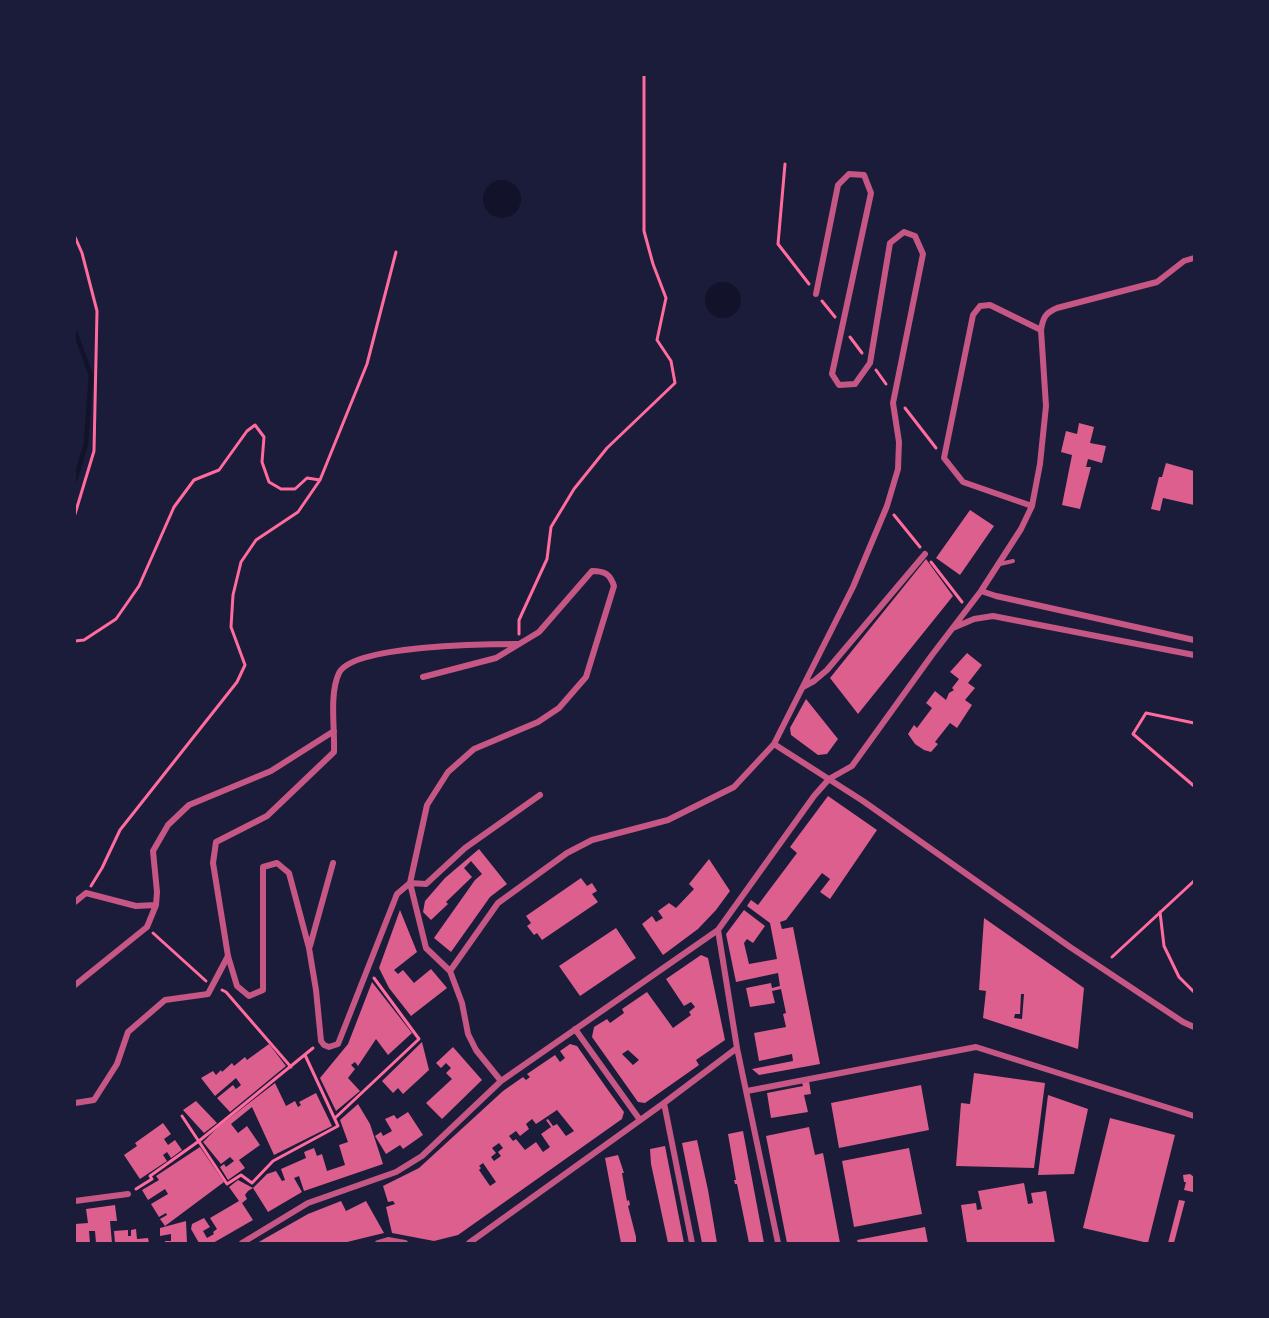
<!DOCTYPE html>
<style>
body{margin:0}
#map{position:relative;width:1269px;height:1318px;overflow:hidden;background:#1b1b3a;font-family:Helvetica,sans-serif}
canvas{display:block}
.frame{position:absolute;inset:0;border:76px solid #1b1b3a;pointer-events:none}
</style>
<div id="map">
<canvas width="1269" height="1318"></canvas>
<div class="frame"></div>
</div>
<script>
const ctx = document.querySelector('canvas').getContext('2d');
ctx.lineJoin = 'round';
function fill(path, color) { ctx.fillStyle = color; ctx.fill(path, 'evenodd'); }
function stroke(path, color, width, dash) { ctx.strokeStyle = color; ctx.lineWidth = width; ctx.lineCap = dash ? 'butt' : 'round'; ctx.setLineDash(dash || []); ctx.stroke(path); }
fill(new Path2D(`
 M483 199a19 19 0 1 1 38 0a19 19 0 1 1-38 0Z
 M705 300a18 18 0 1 1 36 0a18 18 0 1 1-36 0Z`), '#12122b');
stroke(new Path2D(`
 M 75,332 L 91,375 L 86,444 L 75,480`), '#12122b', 4.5);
fill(new Path2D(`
 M 1079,423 L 1094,427 L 1090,443 L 1106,446 L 1102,463 L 1088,459 L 1086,467 L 1091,467 L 1080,509 L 1062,505 L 1072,455 L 1061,452 L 1066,431 L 1077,434 Z
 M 1166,463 L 1194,471 L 1194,505 L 1163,498 L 1160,511 L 1151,509 L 1159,477 L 1162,477 Z
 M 970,510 L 994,526 L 960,575 L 936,558 Z
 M 926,559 L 953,596 L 858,714 L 830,678 Z
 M 967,653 L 982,665 L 968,683 L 975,688 L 965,700 L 972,705 L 957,728 L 950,723 L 935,742 L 938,744 L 931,752 L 924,750 L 915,744 L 908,734 L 914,725 L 917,728 L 932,708 L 926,703 L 935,691 L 946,700 L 949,693 L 954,690 L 952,688 L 959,679 L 950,672 Z
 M 806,699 L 838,739 L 827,754 L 818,755 L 791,735 L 790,728 Z
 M 828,796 L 877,830 L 830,899 L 820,892 L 830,879 L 822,873 L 786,920 L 780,922 L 782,929 L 793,927 L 820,1064 L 759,1075 L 752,1069 L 793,1061 L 792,1054 L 759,1061 L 754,1033 L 786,1027 L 783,1014 L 786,1013 L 781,989 L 772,991 L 775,1003 L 750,1007 L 746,988 L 771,983 L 772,988 L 780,986 L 778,973 L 736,982 L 726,934 L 744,910 L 765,926 L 753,943 L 747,939 L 744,943 L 749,964 L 777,959 L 770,923 L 747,906 L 751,900 L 758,905 L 797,853 L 790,847 Z
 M 479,849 L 507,884 L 490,897 L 451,952 L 434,938 L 475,880 L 482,874 L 471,861 L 464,868 L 472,877 L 446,902 L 448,904 L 431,920 L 423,912 L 425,901 L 445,878 Z
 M 709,859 L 730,891 L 716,910 L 698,929 L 663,955 L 642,924 L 652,916 L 656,922 L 663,918 L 658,911 L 669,903 L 676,908 L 694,889 L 689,884 Z
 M 581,878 L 587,886 L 592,883 L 597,891 L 592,894 L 598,902 L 542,940 L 537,933 L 534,935 L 527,926 L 531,923 L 526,916 Z
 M 400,910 L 417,952 L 394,970 L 398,974 L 403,970 L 414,983 L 431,969 L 447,988 L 411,1016 L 389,988 L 379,968 Z
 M 984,918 L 1084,988 L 1078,1049 L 983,1018 L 986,991 L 979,990 ZM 1021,994 L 1024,994 L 1022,1019 L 1014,1018 L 1015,1014 L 1020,1014 Z
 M 616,928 L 636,958 L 580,996 L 559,966 Z
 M 701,955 L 708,958 L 725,1040 L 696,1060 L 699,1065 L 645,1103 L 638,1102 L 592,1037 L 594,1027 L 607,1019 L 610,1023 L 624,1013 L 622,1009 L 647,992 L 673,1028 L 691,1015 L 689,1012 L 695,1007 L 691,1002 L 684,1006 L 666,979 ZM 628,1050 L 639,1060 L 633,1065 L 622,1054 Z
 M 372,982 L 412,1033 L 388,1055 L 376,1039 L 358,1066 L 355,1062 L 351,1065 L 355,1069 L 348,1078 L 360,1091 L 336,1111 L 320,1078 L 348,1044 Z
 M 422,1042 L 429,1070 L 403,1094 L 398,1088 L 393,1093 L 382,1081 Z
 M 269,1044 L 286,1066 L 230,1112 L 217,1098 L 233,1085 L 236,1089 L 241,1085 L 236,1078 L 215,1096 L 201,1078 L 213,1071 L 216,1075 L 221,1070 L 222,1072 L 232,1063 L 234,1066 L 245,1057 L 247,1060 Z
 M 570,1044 L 577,1046 L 608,1090 L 624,1112 L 622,1119 L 458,1235 L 434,1241 L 392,1233 L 386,1207 L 395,1204 L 393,1201 L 388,1202 L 383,1186 L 419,1168 L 503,1091 L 523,1077 L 526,1080 L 530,1077 L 527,1074 L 555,1055 L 560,1062 L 565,1058 L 560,1051 ZM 557,1110 L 574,1131 L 566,1136 L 557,1124 L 553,1126 L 548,1119 L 546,1120 L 551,1127 L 541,1134 L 550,1147 L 543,1152 L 536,1142 L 525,1150 L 516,1139 L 513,1141 L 509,1136 L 516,1131 L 520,1136 L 529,1129 L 526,1124 L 532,1119 L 536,1124 ZM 499,1143 L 503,1148 L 498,1152 L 501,1156 L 494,1161 L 491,1157 L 496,1153 L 492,1148 ZM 483,1163 L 496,1182 L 490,1186 L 479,1170 L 481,1168 L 479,1166 Z
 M 453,1047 L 482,1080 L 442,1119 L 426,1103 L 452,1079 L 446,1073 L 451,1068 L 446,1063 L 441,1068 L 436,1063 Z
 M 974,1073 L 1045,1083 L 1034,1168 L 956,1166 L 961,1103 L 970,1104 Z
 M 809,1081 L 811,1094 L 804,1095 L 808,1112 L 771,1118 L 767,1093 L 803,1086 L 802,1083 Z
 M 275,1083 L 286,1106 L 295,1101 L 298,1107 L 301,1105 L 299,1102 L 316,1093 L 332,1126 L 274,1155 L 252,1107 L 231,1124 L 238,1133 L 247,1126 L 260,1145 L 239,1160 L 245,1168 L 228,1180 L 220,1167 L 224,1164 L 226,1167 L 234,1161 L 230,1157 L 221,1164 L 203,1142 L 218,1127 Z
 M 921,1085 L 929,1130 L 839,1148 L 831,1103 Z
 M 1048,1095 L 1088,1109 L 1074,1174 L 1038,1175 Z
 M 196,1101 L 217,1123 L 204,1133 L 183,1110 Z
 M 358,1104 L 370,1124 L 383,1164 L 304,1191 L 299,1176 L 294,1178 L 302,1192 L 268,1212 L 253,1188 L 267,1174 L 276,1171 L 282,1181 L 285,1180 L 281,1169 L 306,1158 L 304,1152 L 314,1148 L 317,1156 L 322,1154 L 327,1171 L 345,1165 L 339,1145 L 348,1142 L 340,1120 Z
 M 408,1112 L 423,1135 L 403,1149 L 400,1145 L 386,1154 L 375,1136 L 381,1132 L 383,1136 L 392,1131 L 385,1119 L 394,1115 L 397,1119 Z
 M 1110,1118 L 1175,1135 L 1148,1243 L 1083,1228 Z
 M 163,1123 L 171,1134 L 164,1139 L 168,1145 L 175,1140 L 182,1150 L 171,1158 L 167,1152 L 163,1155 L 167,1161 L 140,1179 L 124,1155 L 137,1146 L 135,1143 Z
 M 809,1127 L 815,1155 L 823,1153 L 840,1243 L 787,1243 L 766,1136 Z
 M 743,1131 L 764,1243 L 749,1243 L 737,1184 L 735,1184 L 734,1180 L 736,1180 L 728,1134 Z
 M 697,1140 L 708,1190 L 717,1243 L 702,1243 L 682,1143 Z
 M 665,1146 L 684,1243 L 668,1243 L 651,1164 L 650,1149 Z
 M 200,1147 L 224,1182 L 165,1226 L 160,1219 L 167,1215 L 166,1213 L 159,1217 L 151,1204 L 168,1194 L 165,1189 L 148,1200 L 142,1190 L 159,1180 L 156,1176 Z
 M 909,1148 L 922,1214 L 854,1227 L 842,1161 Z
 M 618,1155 L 624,1173 L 622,1173 L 627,1201 L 629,1200 L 630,1205 L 628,1206 L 636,1237 L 636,1243 L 621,1243 L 605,1158 Z
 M 1190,1174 L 1194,1177 L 1193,1192 L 1184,1190 L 1186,1182 L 1184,1182 L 1183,1175 Z
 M 238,1180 L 253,1188 L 248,1191 L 245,1195 L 247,1199 L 242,1203 L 253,1220 L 213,1243 L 199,1243 L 191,1229 L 192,1224 L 204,1218 L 210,1227 L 203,1231 L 207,1238 L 214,1234 L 213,1232 L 217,1229 L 210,1218 L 239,1201 L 229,1187 Z
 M 1024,1183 L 1028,1204 L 1033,1203 L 1031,1193 L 1046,1191 L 1055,1243 L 967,1243 L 961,1205 L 976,1203 L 977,1210 L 982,1209 L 978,1191 Z
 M 1179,1200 L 1185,1201 L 1174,1243 L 1168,1243 Z
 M 341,1201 L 346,1211 L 366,1201 L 384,1233 L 343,1243 L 257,1243 L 308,1214 Z
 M 115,1205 L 117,1221 L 110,1221 L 112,1243 L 96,1243 L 95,1231 L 89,1231 L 90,1243 L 75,1243 L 75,1224 L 88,1223 L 86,1209 Z
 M 186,1221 L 187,1243 L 165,1243 L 165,1241 L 171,1241 L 171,1234 L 160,1236 L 160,1228 Z
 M 925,1227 L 928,1243 L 858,1243 L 857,1240 Z
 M 136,1229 L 137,1239 L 148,1238 L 149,1243 L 115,1243 L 114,1231 L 128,1230 L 128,1236 L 131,1236 L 131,1230 Z`), '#dd5f8e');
stroke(new Path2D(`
 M 785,164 L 778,244 L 809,284
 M 75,237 L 82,253 L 97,311 L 94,451 L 75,514
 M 822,301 L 835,317
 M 850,337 L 862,353
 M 876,370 L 886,384
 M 905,408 L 936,448
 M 894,515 L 920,547
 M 931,562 L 962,602
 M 519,634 L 519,620 L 547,559 L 551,527 L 574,489 L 607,448 L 675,383 L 671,361 L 657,340 L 666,298 L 653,264 L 644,231 L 644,75
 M 75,641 L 84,640 L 116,619 L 139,586 L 174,507 L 194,480 L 219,470 L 247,431 L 255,425 L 264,437 L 262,462 L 269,482 L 281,489 L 295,489 L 307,478 L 320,480
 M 1194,723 L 1146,713 L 1133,734 L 1194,786
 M 91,886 L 102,868 L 120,830 L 237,682 L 245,665 L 231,627 L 233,595 L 241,562 L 256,540 L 298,512 L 320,480 L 367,364 L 396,252
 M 1160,912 L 1164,946 L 1179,977 L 1194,992
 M 153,933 L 206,981
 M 1112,957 L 1194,881
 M 222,990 L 226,992 L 291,1067
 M 182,1116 L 227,1184 L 241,1175 L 252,1183 L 273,1161 L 338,1126 L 305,1055
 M 335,1118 L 419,1039 L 374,978
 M 136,1189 L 152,1179 L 150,1176 L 199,1141 L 313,1048`), '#ff6b9d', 3);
stroke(new Path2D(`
 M 1000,564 L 1013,561`), '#c65784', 4);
stroke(new Path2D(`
 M 1032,506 L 963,482 L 944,458 L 973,315 L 980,306 L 990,305 L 1041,330
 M 981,591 L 996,596 L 1194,640
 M 953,628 L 974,619 L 993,616 L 1194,655
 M 423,677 L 496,658 L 539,632 L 592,571 C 605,571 610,574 614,586 L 586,677 L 559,708 L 538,722 L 474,749 L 448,772 L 427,805 L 410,883 L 426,948 L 450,971 L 462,1003 L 468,1034 L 476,1050 L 501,1081
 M 803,687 L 814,681 L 827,670 L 925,554
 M 774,744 L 863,801 L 1070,947 L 1183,1022 L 1194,1027
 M 410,883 L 397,894 L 338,1044 L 329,1047 L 324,1045 L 321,1041 L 316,990 L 309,948 L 289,873 L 277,863 L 263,867 L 263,990 L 249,996 L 237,986 L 228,956 L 213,863 L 216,842 L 267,816 L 334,752 C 335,729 329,694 339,673 C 353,645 486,644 518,644
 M 410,883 L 426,884 L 465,848 L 540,795
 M 75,902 L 86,893 L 136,906 L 156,905 L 157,892 L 153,851 L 168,825 L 189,805 L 271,771 L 334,731
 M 718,930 L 737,1048 L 778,1243
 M 310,946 L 333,863
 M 450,971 L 498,903 L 567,853 L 592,840 L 668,820 L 734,787 L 774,744 L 853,587 L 887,506 L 898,469 L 899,442 L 893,403 L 923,254 L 915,236 L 904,232 L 890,243 L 870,363 L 855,384 L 839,385 L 832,374 L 871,193 L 864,175 L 849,174 L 838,185 L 816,294
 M 75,985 L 147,927 L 156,905
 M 575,1029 L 640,1120
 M 747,1091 L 976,1047 L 1194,1116
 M 75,1103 L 94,1100 L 117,1064 L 128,1032 L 165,1000 L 208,994 L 228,956
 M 664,1103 L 692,1243
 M 75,1201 L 128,1194
 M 242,1243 L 308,1203 L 396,1172 L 422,1156 L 501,1081 L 718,930 L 814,796 L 829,779 L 852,766 L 932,655 L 981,591 L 1021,529 L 1032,506 L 1040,464 L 1046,406 L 1041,330 C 1043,318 1045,313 1057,308 L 1157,282 L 1184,261 L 1194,258
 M 378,1243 L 388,1240 L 405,1243
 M 469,1243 L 664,1103 L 737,1048`), '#c65784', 6);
</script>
